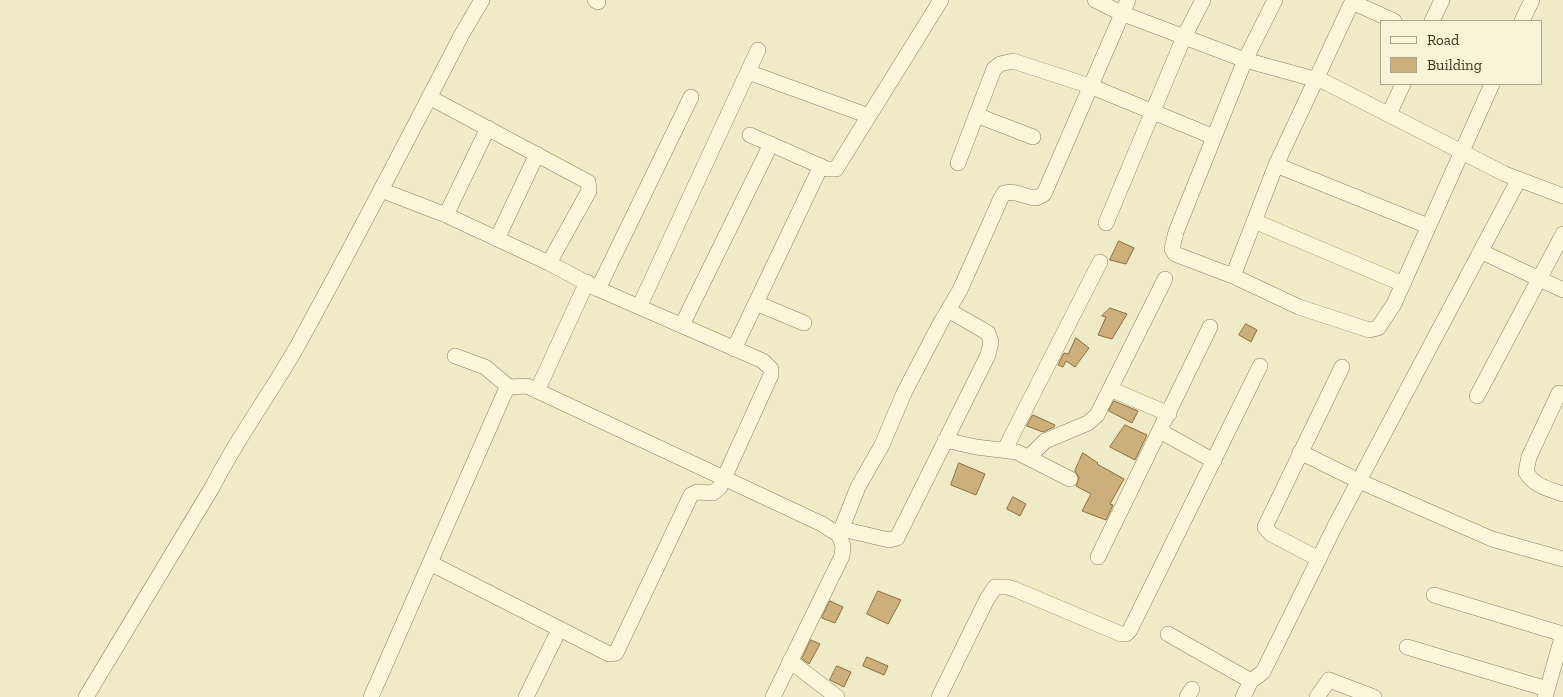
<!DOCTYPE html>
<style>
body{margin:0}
#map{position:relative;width:1563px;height:697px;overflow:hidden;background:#efebc7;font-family:"Zilla Slab",serif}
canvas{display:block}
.legend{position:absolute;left:1380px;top:20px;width:162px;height:65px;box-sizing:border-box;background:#f6f4d7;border:1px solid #aba78e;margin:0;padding:6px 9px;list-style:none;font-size:15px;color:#3b3320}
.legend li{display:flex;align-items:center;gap:10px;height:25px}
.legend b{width:25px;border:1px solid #aba78e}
</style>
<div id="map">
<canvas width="1563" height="697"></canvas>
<ul class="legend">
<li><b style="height:6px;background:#f9f6da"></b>Road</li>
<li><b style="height:14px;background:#cdaf7c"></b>Building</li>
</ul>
</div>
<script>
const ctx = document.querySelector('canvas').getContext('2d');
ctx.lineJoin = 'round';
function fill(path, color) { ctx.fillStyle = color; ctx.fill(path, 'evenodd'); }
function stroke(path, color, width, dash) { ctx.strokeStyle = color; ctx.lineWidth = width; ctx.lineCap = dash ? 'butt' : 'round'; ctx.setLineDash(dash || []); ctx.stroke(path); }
const building = new Path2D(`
 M 1119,241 L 1134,248 L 1126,264 L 1110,260 Z
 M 1110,308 L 1127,314 L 1112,339 L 1098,335 L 1106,317 L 1102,316 Z
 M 1246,324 L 1257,330 L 1251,342 L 1239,335 Z
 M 1076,338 L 1089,348 L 1075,367 L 1066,361 L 1063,367 L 1058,365 L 1064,353 L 1068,354 Z
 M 1114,401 L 1138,411 L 1132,423 L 1109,411 Z
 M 1033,415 L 1055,425 L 1054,427 L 1043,432 L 1027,426 Z
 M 1125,425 L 1147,435 L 1135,460 L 1110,447 Z
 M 1083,453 L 1098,463 L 1097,464 L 1124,479 L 1110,504 L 1113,505 L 1106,520 L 1082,511 L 1091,494 L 1076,486 L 1079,478 L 1075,471 Z
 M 959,463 L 985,474 L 976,495 L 951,485 Z
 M 1013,497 L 1026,504 L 1020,516 L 1007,509 Z
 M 878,591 L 901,600 L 888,624 L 867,614 Z
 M 830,601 L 843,607 L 835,623 L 822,618 Z
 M 811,640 L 820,644 L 809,664 L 802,659 Z
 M 867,657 L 888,666 L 884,675 L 863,666 Z
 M 837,666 L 851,672 L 844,687 L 830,680 Z`);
fill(building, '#cdaf7c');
stroke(building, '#8a6d41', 1);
const minor = new Path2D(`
 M 595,0 L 598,2
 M 1095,0 L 1121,13 L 1245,60 L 1325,82 L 1505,174 L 1563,196
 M 1275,0 L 1245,60 L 1176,232 L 1172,249 L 1175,254 L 1233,276 L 1299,307 L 1369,330 L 1378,328 L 1394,304 L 1492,84
 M 1352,2 L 1394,21
 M 1432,21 L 1442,0
 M 1522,21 L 1532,0
 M 748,72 L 869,116
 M 429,97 L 588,182 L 589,191 L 549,263
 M 1389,114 L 1403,84
 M 976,115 L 1033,137
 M 750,135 L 827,169 L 836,169 L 941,0
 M 958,163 L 994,69 L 1000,64 L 1013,61 L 1090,86 L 1214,137
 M 1276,165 L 1428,226
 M 381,190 L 446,215 L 549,263 L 598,289 L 763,361 L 771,369 L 771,375 L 720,487 L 713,493 L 697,492 L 691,495 L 616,653 L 609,654 L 430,563
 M 446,215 L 488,128
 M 1254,221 L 1403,284
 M 1106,223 L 1184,37 L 1203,0
 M 497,239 L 537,154
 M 1482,252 L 1563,290
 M 1233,276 L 1276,165 L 1353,0
 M 598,289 L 691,97
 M 756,303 L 804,323
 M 640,305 L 758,50
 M 682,325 L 771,144
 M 734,349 L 821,166
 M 455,356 L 485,367 L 509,387
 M 1110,389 L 1169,414
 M 537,391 L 587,282
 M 1559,393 L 1529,457 L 1526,472 C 1534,486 1549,489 1563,494
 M 1477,396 L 1563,234
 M 1160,431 L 1214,461
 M 945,440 L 976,447 L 1017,452 L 1070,479
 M 1005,449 L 1100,262
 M 1300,452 L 1359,481 L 1492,539 L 1563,559
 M 1029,457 L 1045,441 L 1088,423 L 1097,415 L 1165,279
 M 842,529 L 889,540 L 897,538 L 988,355 L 991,342 L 988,333 L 948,310
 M 839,535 L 858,487 L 882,445 L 904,393 L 941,322 L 960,290 L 1001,198 L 1004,193 C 1017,190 1024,197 1036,198 L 1044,194 L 1128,0
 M 1098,557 L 1210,327
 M 1319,559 L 1271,534 L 1265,527 L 1342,367
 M 1434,595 L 1563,634 L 1545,697
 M 1168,634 L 1251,681 L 1243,697
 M 1407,647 L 1547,689
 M 790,661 L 837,697
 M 1251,681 L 1263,672 L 1336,524 L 1519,179
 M 86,697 L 213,486 C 238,436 272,392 299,343 C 355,241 409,137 462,34 L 482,0
 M 371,697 L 505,392 L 509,387 L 527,386 L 822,524 L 839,535 L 843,546 L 842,556 L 773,697
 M 526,697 L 559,630
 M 939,697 L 987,599 L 995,587 L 1007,587 L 1014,589 L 1121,634 L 1126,634 L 1130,630 L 1260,366
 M 1187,697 L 1192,689
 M 1317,697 L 1329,680 L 1374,697`);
stroke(minor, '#8b7f5c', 16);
stroke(minor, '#f9f6da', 15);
</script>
